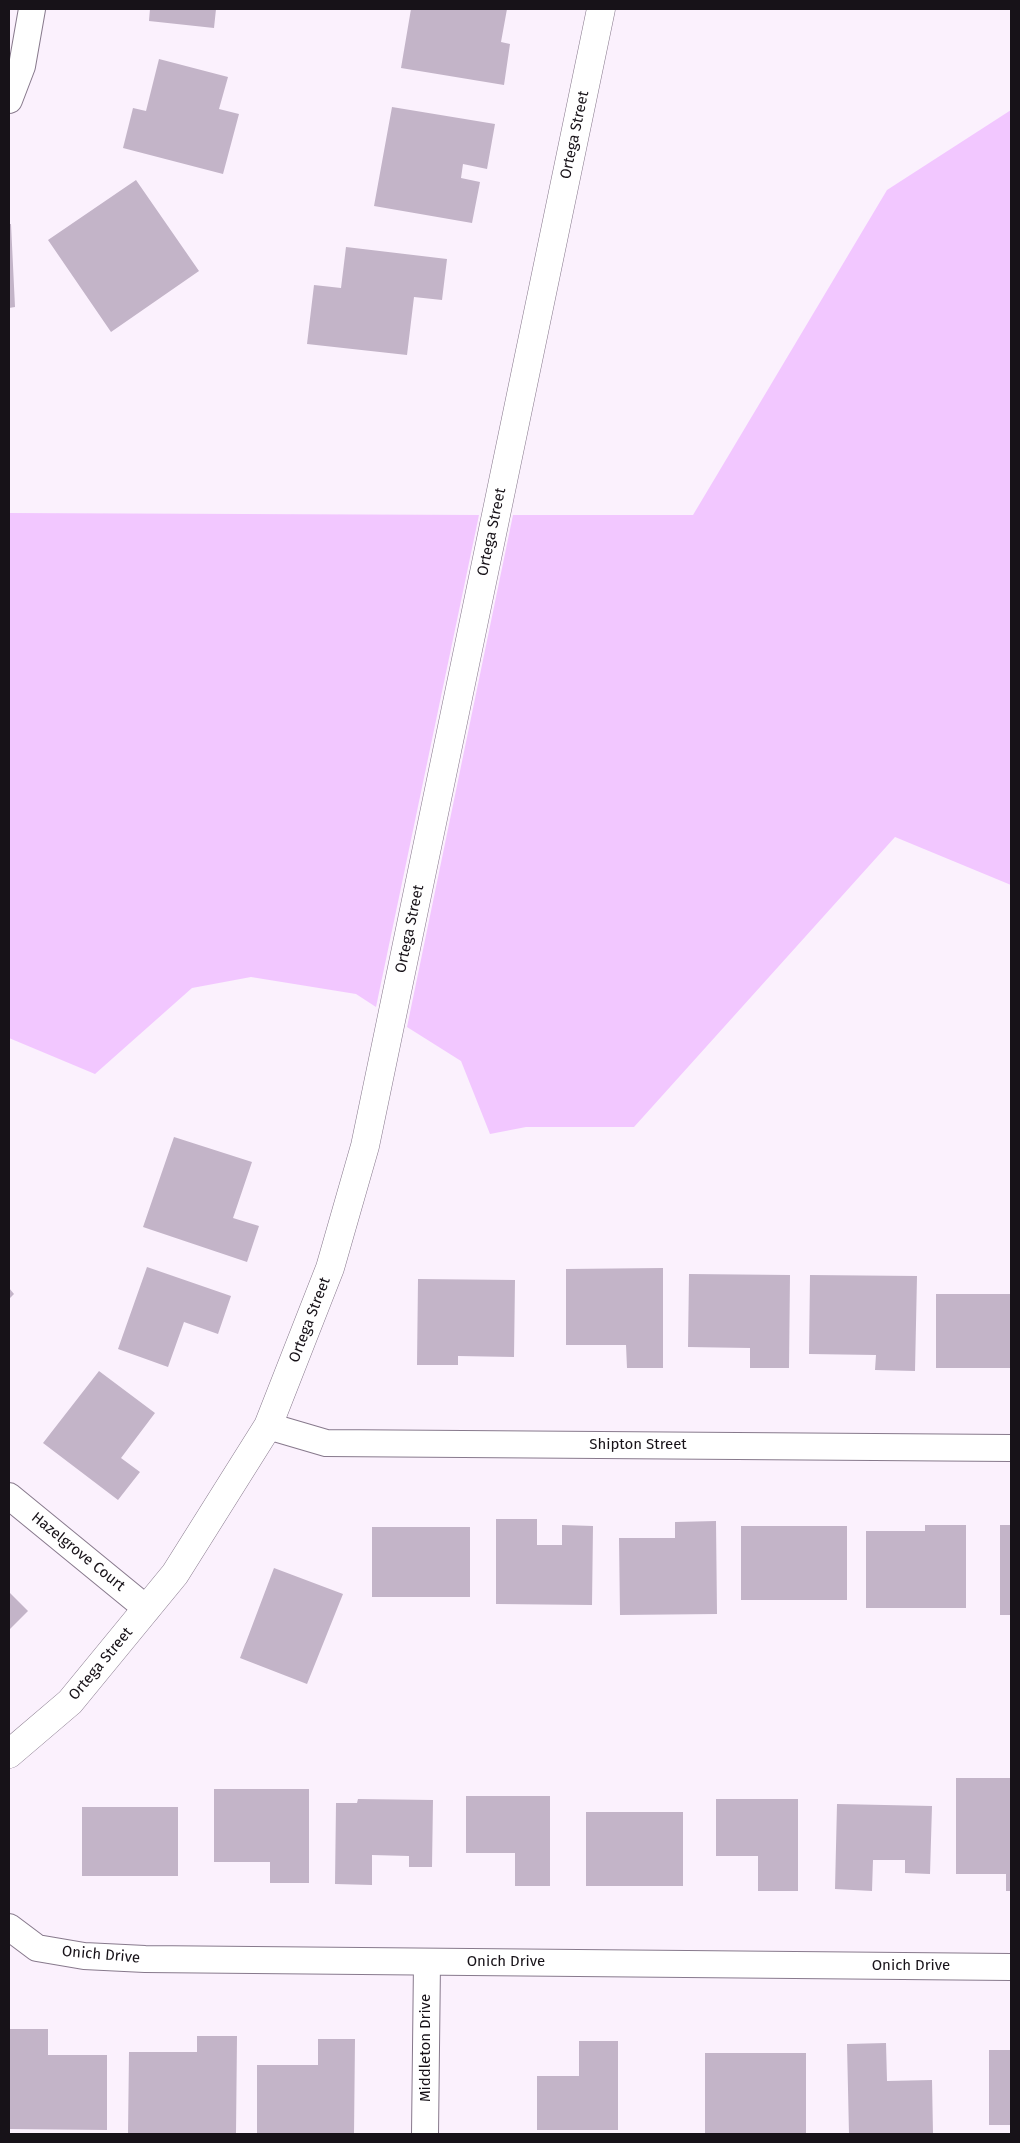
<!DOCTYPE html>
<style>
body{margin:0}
#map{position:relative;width:1020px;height:2143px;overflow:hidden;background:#fbf1fd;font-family:"Fira Sans",sans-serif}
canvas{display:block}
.frame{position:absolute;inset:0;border:10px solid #171218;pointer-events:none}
</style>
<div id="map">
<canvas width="1020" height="2143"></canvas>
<div class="frame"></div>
</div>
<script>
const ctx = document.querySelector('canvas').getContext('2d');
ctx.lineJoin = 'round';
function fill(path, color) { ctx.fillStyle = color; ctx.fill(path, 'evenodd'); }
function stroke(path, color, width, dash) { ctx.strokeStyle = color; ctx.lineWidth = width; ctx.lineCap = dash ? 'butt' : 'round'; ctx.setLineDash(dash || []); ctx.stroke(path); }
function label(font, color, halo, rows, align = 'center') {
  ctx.font = font + ' "Fira Sans",sans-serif'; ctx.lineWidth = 4.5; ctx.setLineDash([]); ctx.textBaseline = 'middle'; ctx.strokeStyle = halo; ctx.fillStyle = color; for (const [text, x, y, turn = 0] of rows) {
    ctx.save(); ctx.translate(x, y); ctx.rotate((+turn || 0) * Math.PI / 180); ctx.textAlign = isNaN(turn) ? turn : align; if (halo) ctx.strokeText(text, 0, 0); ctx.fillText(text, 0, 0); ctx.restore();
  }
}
fill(new Path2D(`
 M 1011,110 L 1011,885 L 895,837 L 634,1127 L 526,1127 L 490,1134 L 461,1061 L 407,1027 L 513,515 L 693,515 L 887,190 Z
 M 9,513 L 479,515 L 376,1007 L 356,994 L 251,977 L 192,988 L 95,1074 L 9,1038 Z`), '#f2c7ff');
fill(new Path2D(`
 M 150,9 L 216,9 L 214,28 L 149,21 Z
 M 411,9 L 507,9 L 501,42 L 510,44 L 504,85 L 401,68 Z
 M 159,59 L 228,77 L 219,109 L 239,114 L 223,174 L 123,148 L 133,108 L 146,111 Z
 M 392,107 L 495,124 L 487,169 L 463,164 L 461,178 L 480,182 L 472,223 L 374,206 Z
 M 136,180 L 199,271 L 111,332 L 48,240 Z
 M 9,224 L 11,224 L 15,307 L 9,308 Z
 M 346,247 L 447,259 L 442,300 L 414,297 L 407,355 L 307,344 L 314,285 L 341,288 Z
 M 174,1137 L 252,1162 L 233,1218 L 259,1226 L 247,1262 L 143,1227 Z
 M 147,1267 L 231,1296 L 218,1334 L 184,1322 L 168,1367 L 118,1349 Z
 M 663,1268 L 663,1368 L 627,1368 L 626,1345 L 566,1345 L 566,1269 Z
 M 689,1274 L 790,1275 L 789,1368 L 750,1368 L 750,1348 L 688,1347 Z
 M 810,1275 L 917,1276 L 915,1371 L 875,1370 L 876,1355 L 809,1354 Z
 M 418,1279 L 515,1280 L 514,1357 L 458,1356 L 458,1365 L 417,1365 Z
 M 9,1288 L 14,1294 L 9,1299 Z
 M 936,1294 L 1011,1294 L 1011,1368 L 936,1368 Z
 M 99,1371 L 155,1413 L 121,1458 L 140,1472 L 118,1500 L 43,1443 Z
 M 496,1519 L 537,1519 L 537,1545 L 562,1545 L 562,1525 L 593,1526 L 592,1605 L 496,1604 Z
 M 716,1521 L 717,1614 L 620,1615 L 619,1538 L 675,1538 L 675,1522 Z
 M 925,1525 L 966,1525 L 966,1608 L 866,1608 L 866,1531 L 925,1531 Z
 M 1000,1525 L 1011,1525 L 1011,1615 L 1000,1615 Z
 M 741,1526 L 847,1526 L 847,1600 L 741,1600 Z
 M 372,1527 L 470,1527 L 470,1597 L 372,1597 Z
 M 274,1568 L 343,1594 L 307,1684 L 240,1658 Z
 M 9,1592 L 28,1611 L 9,1630 Z
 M 956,1778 L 1011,1778 L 1011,1891 L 1006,1891 L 1006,1874 L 956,1874 Z
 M 214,1789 L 309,1789 L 309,1883 L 270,1883 L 270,1862 L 214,1862 Z
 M 466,1796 L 550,1796 L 550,1886 L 515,1886 L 515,1853 L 466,1853 Z
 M 358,1799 L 433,1800 L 432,1867 L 409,1867 L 409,1856 L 372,1855 L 372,1885 L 335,1884 L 336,1803 L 357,1803 Z
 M 716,1799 L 798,1799 L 798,1891 L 758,1891 L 758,1856 L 716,1856 Z
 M 837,1804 L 932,1806 L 930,1874 L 905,1873 L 905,1860 L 873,1860 L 872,1891 L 835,1889 Z
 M 82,1807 L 178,1807 L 178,1876 L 82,1876 Z
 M 586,1812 L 683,1812 L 683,1886 L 586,1886 Z
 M 10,2029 L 48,2029 L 48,2055 L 107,2055 L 107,2130 L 10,2129 Z
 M 197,2036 L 237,2036 L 236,2133 L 128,2134 L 129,2052 L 197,2052 Z
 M 318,2039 L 355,2039 L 354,2134 L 257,2134 L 257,2065 L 318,2065 Z
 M 579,2041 L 618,2041 L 618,2130 L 537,2130 L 537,2076 L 579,2076 Z
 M 886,2043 L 887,2081 L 932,2080 L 933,2134 L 849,2134 L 847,2044 Z
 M 989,2050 L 1011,2050 L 1011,2125 L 989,2125 Z
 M 705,2053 L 806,2053 L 806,2134 L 705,2134 Z`), '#c3b4c8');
const street = new Path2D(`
 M 9,100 L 22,66 L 32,9
 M 268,1426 L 326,1443 L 1011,1448
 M 9,1496 L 147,1609
 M 9,1927 L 37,1948 L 84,1956 L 145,1959 L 1011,1967
 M 425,2134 L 427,1962`);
const secondary = new Path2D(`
 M 9,1754 L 70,1702 L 175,1574 L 268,1426 L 330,1268 L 365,1146 L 601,9`);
stroke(street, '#87798c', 28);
stroke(secondary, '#87798c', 29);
stroke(street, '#fff', 26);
stroke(secondary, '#fff', 28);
label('15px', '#171218', '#fff', [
 ["Ortega Street",575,135,-78],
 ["Ortega Street",492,532,-78],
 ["Ortega Street",410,929,-78],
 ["Ortega Street",310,1320,-69],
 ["Shipton Street",638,1445],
 ["Hazelgrove Court",78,1552,39],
 ["Ortega Street",101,1664,-50],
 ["Onich Drive",101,1955,5],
 ["Onich Drive",506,1962],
 ["Onich Drive",911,1966],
 ["Middleton Drive",426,2048,-90]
]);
</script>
